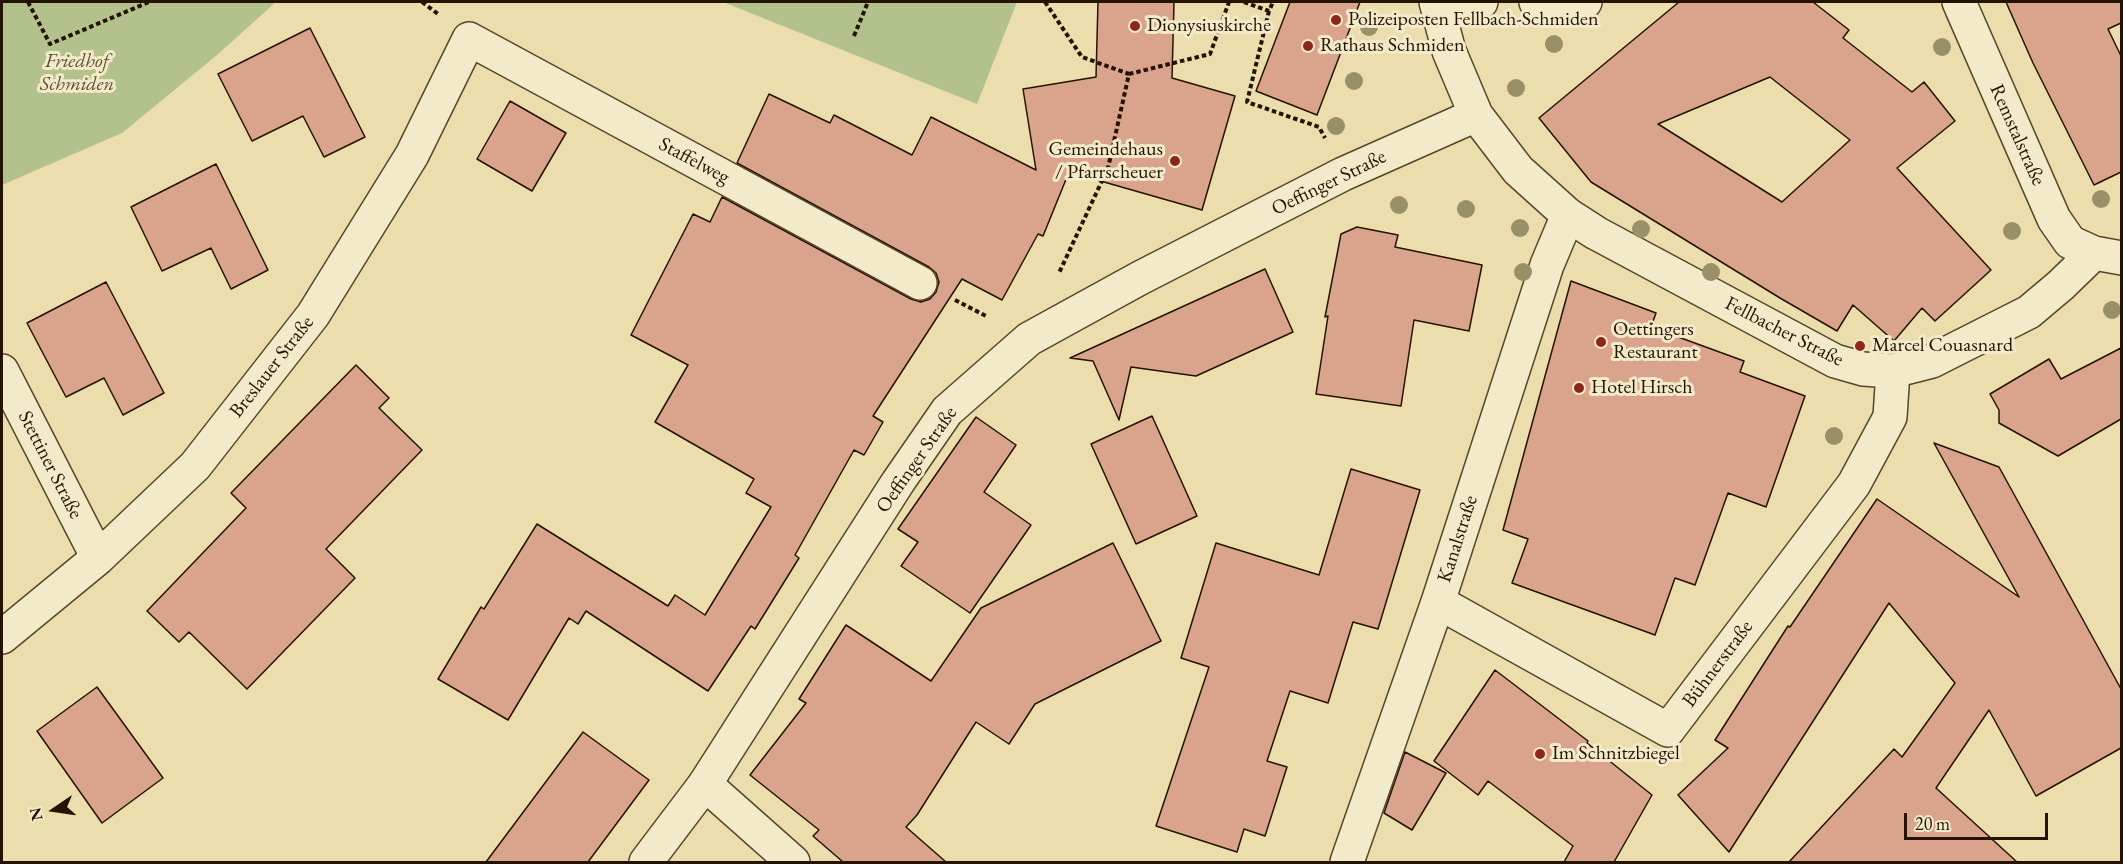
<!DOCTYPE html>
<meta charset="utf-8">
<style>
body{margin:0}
#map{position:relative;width:2123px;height:864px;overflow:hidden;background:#ebdeac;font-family:"EB Garamond",serif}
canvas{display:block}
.frame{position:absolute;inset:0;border:3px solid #241300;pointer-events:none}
.north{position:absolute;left:24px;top:780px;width:60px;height:60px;-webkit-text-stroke:4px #f2eac9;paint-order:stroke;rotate:257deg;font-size:16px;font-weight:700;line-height:24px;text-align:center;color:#241300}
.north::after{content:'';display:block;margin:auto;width:21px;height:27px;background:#241300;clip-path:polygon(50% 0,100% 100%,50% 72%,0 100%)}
.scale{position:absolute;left:1904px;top:813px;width:144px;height:27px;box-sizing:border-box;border:3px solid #241300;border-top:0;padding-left:8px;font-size:18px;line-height:21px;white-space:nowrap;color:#241300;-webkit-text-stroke:4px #f2eac9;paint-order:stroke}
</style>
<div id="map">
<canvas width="2123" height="864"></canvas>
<div class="frame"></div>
<div class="north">N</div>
<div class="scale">20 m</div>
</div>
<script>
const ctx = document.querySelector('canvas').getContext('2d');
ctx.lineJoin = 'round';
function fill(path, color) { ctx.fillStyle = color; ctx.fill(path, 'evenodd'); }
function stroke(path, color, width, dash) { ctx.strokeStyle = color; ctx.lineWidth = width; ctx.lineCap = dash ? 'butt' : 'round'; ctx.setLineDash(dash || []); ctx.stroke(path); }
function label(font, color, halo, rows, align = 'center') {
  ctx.font = font + ' "EB Garamond",serif'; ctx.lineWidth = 6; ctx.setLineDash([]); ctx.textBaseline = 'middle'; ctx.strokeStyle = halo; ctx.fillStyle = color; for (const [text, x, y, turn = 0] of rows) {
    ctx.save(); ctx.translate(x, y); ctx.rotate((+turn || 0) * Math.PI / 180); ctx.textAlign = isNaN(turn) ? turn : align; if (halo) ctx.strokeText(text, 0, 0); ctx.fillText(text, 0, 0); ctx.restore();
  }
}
fill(new Path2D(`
 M 2,2 L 276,2 L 217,55 L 122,133 L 2,185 Z
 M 723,2 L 1017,2 L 977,104 Z`), '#b3c28d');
const building = new Path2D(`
 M 1098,2 L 1174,2 L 1172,78 L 1235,96 L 1202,210 L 1069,172 L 1043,236 L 1038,234 L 1002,300 L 962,279 L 873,416 L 883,422 L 864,455 L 854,450 L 795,555 L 799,558 L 755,629 L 751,626 L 708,691 L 586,611 L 578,624 L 569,618 L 508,720 L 438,679 L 481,607 L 484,609 L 537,524 L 668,606 L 675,595 L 705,615 L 771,507 L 746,493 L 754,479 L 655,422 L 688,365 L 631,335 L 693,214 L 710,222 L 722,197 L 911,299 L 921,302 L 930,299 L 936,292 L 939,282 L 936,273 L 929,267 L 737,163 L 769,94 L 830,123 L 834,115 L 912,155 L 931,117 L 1036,170 L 1023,89 L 1096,77 Z
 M 1290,2 L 1360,2 L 1317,115 L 1256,91 Z
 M 1679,2 L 1813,2 L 1849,30 L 1843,38 L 1912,92 L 1924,82 L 1955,121 L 1897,168 L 1991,270 L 1935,321 L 1922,308 L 1894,341 L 1853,305 L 1837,331 L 1780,298 L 1591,182 L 1539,118 ZM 1770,77 L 1850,140 L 1782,202 L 1658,124 Z
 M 2006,2 L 2121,2 L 2121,23 L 2108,29 L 2121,56 L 2121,172 L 2094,185 L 2033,63 Z
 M 310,28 L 365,137 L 324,157 L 303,116 L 252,141 L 218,74 Z
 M 510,101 L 566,133 L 532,191 L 477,159 Z
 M 216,164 L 268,270 L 231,289 L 211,248 L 162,271 L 131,207 Z
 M 1357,227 L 1398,235 L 1395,247 L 1482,265 L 1469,331 L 1414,320 L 1401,406 L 1316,394 L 1328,316 L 1325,317 L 1341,234 Z
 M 1265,269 L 1293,332 L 1196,376 L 1131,367 L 1119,420 L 1093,361 L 1070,358 Z
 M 1571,281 L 1656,313 L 1651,327 L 1744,361 L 1740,372 L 1805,396 L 1766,507 L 1728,493 L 1695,585 L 1675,578 L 1655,635 L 1512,583 L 1528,539 L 1503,530 Z
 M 106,282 L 164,393 L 123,415 L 104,378 L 66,397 L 27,323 Z
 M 2121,348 L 2121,419 L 2058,456 L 1999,423 L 1999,410 L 1990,394 L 2049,359 L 2061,379 Z
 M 356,365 L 389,398 L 379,408 L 422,450 L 326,549 L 355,578 L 247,689 L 189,632 L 179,642 L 147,611 L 246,508 L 231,493 Z
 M 1152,416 L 1197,516 L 1136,544 L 1091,444 Z
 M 976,417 L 1016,445 L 984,492 L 1031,525 L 970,613 L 901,566 L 918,542 L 898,529 Z
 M 1934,443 L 1999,467 L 2121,689 L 2121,748 L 2036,796 L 1989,710 L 1936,788 L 2017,862 L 1789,862 L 1894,749 L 1902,757 L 1955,683 L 1889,603 L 1729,852 L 1678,795 L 1728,748 L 1715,740 L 1788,626 L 1790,627 L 1877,499 L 2019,597 Z
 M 1351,469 L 1420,490 L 1378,629 L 1353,622 L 1328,703 L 1290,691 L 1267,761 L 1287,767 L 1265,836 L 1244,829 L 1237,852 L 1156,826 L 1209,667 L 1181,658 L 1216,543 L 1319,575 Z
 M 1113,543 L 1161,641 L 1035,704 L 1009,744 L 976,722 L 917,815 L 906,827 L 946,862 L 843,862 L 813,836 L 819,830 L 750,775 L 806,703 L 799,699 L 846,625 L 931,681 L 981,608 Z
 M 1495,670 L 1588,741 L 1587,743 L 1652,795 L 1614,862 L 1564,862 L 1573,846 L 1488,781 L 1478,795 L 1434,761 Z
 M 97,687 L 163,778 L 102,823 L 37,731 Z
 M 583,732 L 649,780 L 588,862 L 486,862 Z
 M 1405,752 L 1446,773 L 1412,830 L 1384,813 Z`);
fill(building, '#daa48c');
stroke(building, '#241300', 1.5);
const minor = new Path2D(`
 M 1536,2 L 1566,9 L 1585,2
 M 1439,12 L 1481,2
 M 2,371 L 98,558
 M 1438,602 L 1668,730 L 1854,484 L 1890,417 L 1893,371
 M 2,637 L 98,558 L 195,466 L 313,315 L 412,155 L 469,39 L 920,283
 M 705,784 L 793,862
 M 1347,862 L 1438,602 L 1547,265 L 1568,215`);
const tertiary = new Path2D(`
 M 1436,2 L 1449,51 L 1476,115 L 1518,170 L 1568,215 L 1596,233 L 1835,361 L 1863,369 L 1893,371 L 1932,361 L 2029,312 L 2061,285 L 2094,253
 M 1959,2 L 2054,219 L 2070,242 L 2094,253 L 2122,258
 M 646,862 L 705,784 L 898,482 L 947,411 L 1029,339 L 1140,278 L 1343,174 L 1476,115`);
stroke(minor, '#56462b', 36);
stroke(tertiary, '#56462b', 36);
stroke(new Path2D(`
 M 28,2 L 50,44 L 149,2
 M 422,2 L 438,14
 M 1045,2 L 1082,57 L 1129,74 L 1108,168 L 1059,273
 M 1244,2 L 1269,11 L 1273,2
 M 1269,11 L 1247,102 L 1319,127 L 1325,138
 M 854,36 L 868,2
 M 1129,74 L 1210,54 L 1229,2
 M 955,300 L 988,317`), '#241300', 4, [4.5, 3]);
stroke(minor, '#f2eac9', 33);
stroke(tertiary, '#f2eac9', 33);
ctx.fillStyle = '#999068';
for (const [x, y] of [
 [1369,27],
 [1554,44],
 [1942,47],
 [1354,81],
 [1516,88],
 [1336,126],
 [2101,199],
 [1399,205],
 [1466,209],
 [1520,228],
 [1641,229],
 [2012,231],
 [1523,272],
 [1711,272],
 [2112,310],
 [1834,436]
]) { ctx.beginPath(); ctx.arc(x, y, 9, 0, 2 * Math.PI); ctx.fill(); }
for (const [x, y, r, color] of [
 [1336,20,6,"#8f2418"],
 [1135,26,6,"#8f2418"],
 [1308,46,6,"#8f2418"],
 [1175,161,6,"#8f2418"],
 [1601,342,6,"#8f2418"],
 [1860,346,6,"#8f2418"],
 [1579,388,6,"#8f2418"],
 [1540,754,6,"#8f2418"]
]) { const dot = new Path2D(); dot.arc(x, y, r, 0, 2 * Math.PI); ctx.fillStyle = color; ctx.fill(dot); stroke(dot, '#f2eac9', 2); }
label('20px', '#241300', '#f2eac9', [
 ["Polizeiposten Fellbach-Schmiden",1348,20],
 ["Dionysiuskirche",1147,26],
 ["Rathaus Schmiden",1320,46],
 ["Gemeindehaus",1163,150,"right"],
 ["/ Pfarrscheuer",1163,173,"right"],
 ["Oettingers",1613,330],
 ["Restaurant",1613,353],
 ["Marcel Couasnard",1872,346],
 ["Hotel Hirsch",1591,388],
 ["Im Schnitzbiegel",1552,754]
], 'left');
label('italic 20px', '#565031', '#f2eac9', [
 ["Friedhof",77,62],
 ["Schmiden",77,85]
]);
label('20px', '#241300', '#f2eac9', [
 ["Remstalstraße",2017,135,66],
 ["Staffelweg",694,161,28],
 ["Oeffinger Straße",1329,183,-26],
 ["Fellbacher Straße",1784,332,27],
 ["Breslauer Straße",272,367,-52],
 ["Oeffinger Straße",917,460,-55],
 ["Stettiner Straße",50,465,63],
 ["Kanalstraße",1458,539,-72],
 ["Bühnerstraße",1718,664,-53]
]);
</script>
